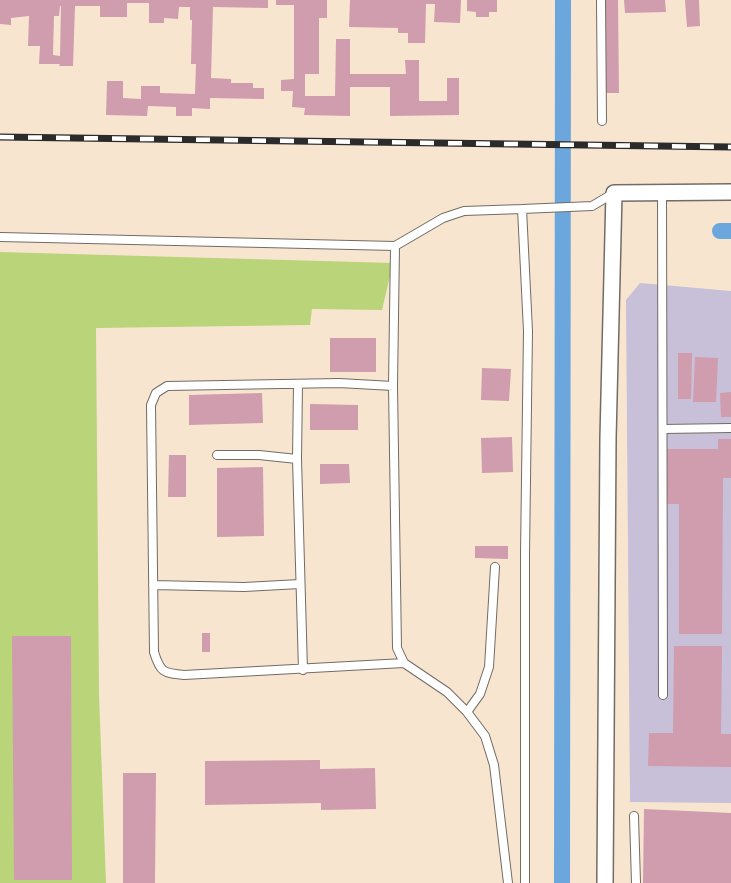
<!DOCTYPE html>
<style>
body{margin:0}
canvas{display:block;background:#f7e5d0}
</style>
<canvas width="731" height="883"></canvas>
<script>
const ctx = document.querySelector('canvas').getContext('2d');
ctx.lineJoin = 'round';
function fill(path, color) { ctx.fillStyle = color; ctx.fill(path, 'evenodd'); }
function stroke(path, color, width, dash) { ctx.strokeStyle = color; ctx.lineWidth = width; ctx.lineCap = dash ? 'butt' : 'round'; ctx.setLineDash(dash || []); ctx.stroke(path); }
fill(new Path2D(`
 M 640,283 L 731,291 L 731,803 L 630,802 L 626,300 Z`), '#c8bfd8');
fill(new Path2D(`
 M 0,252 L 393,263 L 382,310 L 312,309 L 310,325 L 96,328 L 99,695 L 106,883 L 0,883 Z`), '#b9d479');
stroke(new Path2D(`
 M 720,231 L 731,231
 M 562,883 L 563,0`), '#6ba7dc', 16);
fill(new Path2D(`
 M 0,0 L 268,0 L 268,8 L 213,7 L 211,78 L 231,79 L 231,83 L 253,83 L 253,88 L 264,88 L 264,99 L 210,98 L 210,109 L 192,108 L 192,116 L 176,116 L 176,107 L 148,106 L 147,116 L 106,115 L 107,81 L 123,81 L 123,98 L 141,99 L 141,86 L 160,86 L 160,93 L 195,94 L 196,64 L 191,64 L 192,20 L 190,20 L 190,7 L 179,7 L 178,19 L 164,18 L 164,23 L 149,23 L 149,3 L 127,3 L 127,17 L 100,17 L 100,6 L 75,6 L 73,66 L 59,66 L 60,64 L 39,64 L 40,46 L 28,46 L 29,16 L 11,18 L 11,25 L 0,24 ZM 60,6 L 61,6 L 60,56 L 53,55 L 54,16 L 59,16 Z
 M 276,0 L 327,0 L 327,18 L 319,18 L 319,74 L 305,74 L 305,96 L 335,96 L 336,39 L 350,39 L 350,74 L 406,74 L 405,60 L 419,60 L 419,101 L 447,101 L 447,78 L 459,78 L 459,115 L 390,116 L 390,87 L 350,87 L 350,116 L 304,115 L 305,108 L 292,107 L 293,91 L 281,91 L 281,80 L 294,79 L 294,5 L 276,5 Z
 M 350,0 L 461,0 L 460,23 L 434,22 L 435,4 L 426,4 L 425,43 L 408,43 L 408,33 L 398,33 L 398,28 L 349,27 Z
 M 467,0 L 497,0 L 497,12 L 489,12 L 489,17 L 476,17 L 476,12 L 467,11 Z
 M 605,0 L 618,0 L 619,93 L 605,93 Z
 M 624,0 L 665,0 L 666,12 L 625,13 Z
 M 685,0 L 699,0 L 700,26 L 687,27 Z
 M 330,338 L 376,338 L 376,372 L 330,372 Z
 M 678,353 L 692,353 L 691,399 L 678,399 Z
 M 695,357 L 718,358 L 716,402 L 693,402 Z
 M 482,368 L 511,369 L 509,401 L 481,400 Z
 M 731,392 L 731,417 L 721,417 L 720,393 Z
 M 262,393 L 263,423 L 189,425 L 189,395 Z
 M 310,404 L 358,405 L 358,430 L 310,430 Z
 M 512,437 L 513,472 L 482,473 L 481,438 Z
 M 718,439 L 731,439 L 731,478 L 723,478 L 722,634 L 679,634 L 679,504 L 664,504 L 664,449 L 718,449 Z
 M 169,455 L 186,455 L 186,497 L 168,497 Z
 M 320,464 L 349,464 L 350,483 L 320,484 Z
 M 263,467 L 264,536 L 217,537 L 217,468 Z
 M 475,546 L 508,546 L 508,559 L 475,558 Z
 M 202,633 L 210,633 L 210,652 L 202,652 Z
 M 12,636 L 71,636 L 72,880 L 14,880 Z
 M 674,646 L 722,646 L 721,734 L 731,734 L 731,767 L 648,766 L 649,733 L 673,733 Z
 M 320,760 L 320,769 L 375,768 L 376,809 L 321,810 L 321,803 L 205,805 L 205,761 Z
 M 123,773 L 156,773 L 155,883 L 123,883 Z
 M 644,809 L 731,813 L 731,883 L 643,883 Z`), '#cf9dad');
const service = new Path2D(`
 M 601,0 L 602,121
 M 662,192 L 663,695
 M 0,237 L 395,246
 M 298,384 L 297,459 L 303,670
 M 393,386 L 339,383 L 167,386 L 156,393 L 151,405 L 154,652 C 160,672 163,673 184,675 L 404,663
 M 663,429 L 731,428
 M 217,455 L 259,455 L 297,459
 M 153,585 L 244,587 L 300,584
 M 467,712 L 480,694 L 489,667 L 495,567
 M 634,816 L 636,883
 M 508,883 L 494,765 L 485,736 L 467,712 L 447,692 L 404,663 L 397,648 L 393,386 L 395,246 L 443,218 L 464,211 L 522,209
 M 525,883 L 525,554 L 528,331 L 522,209 L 592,206 L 614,193`);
const minor = new Path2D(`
 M 605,883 L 608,438 L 614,193 L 731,192`);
stroke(service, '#726c65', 10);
stroke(minor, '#726c65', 18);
stroke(service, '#fff', 8);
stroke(minor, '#fff', 15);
const rail = new Path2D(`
 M 0,137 L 731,147`);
stroke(rail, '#2b2b2b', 7);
stroke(rail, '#fff', 4.5, [14]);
</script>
